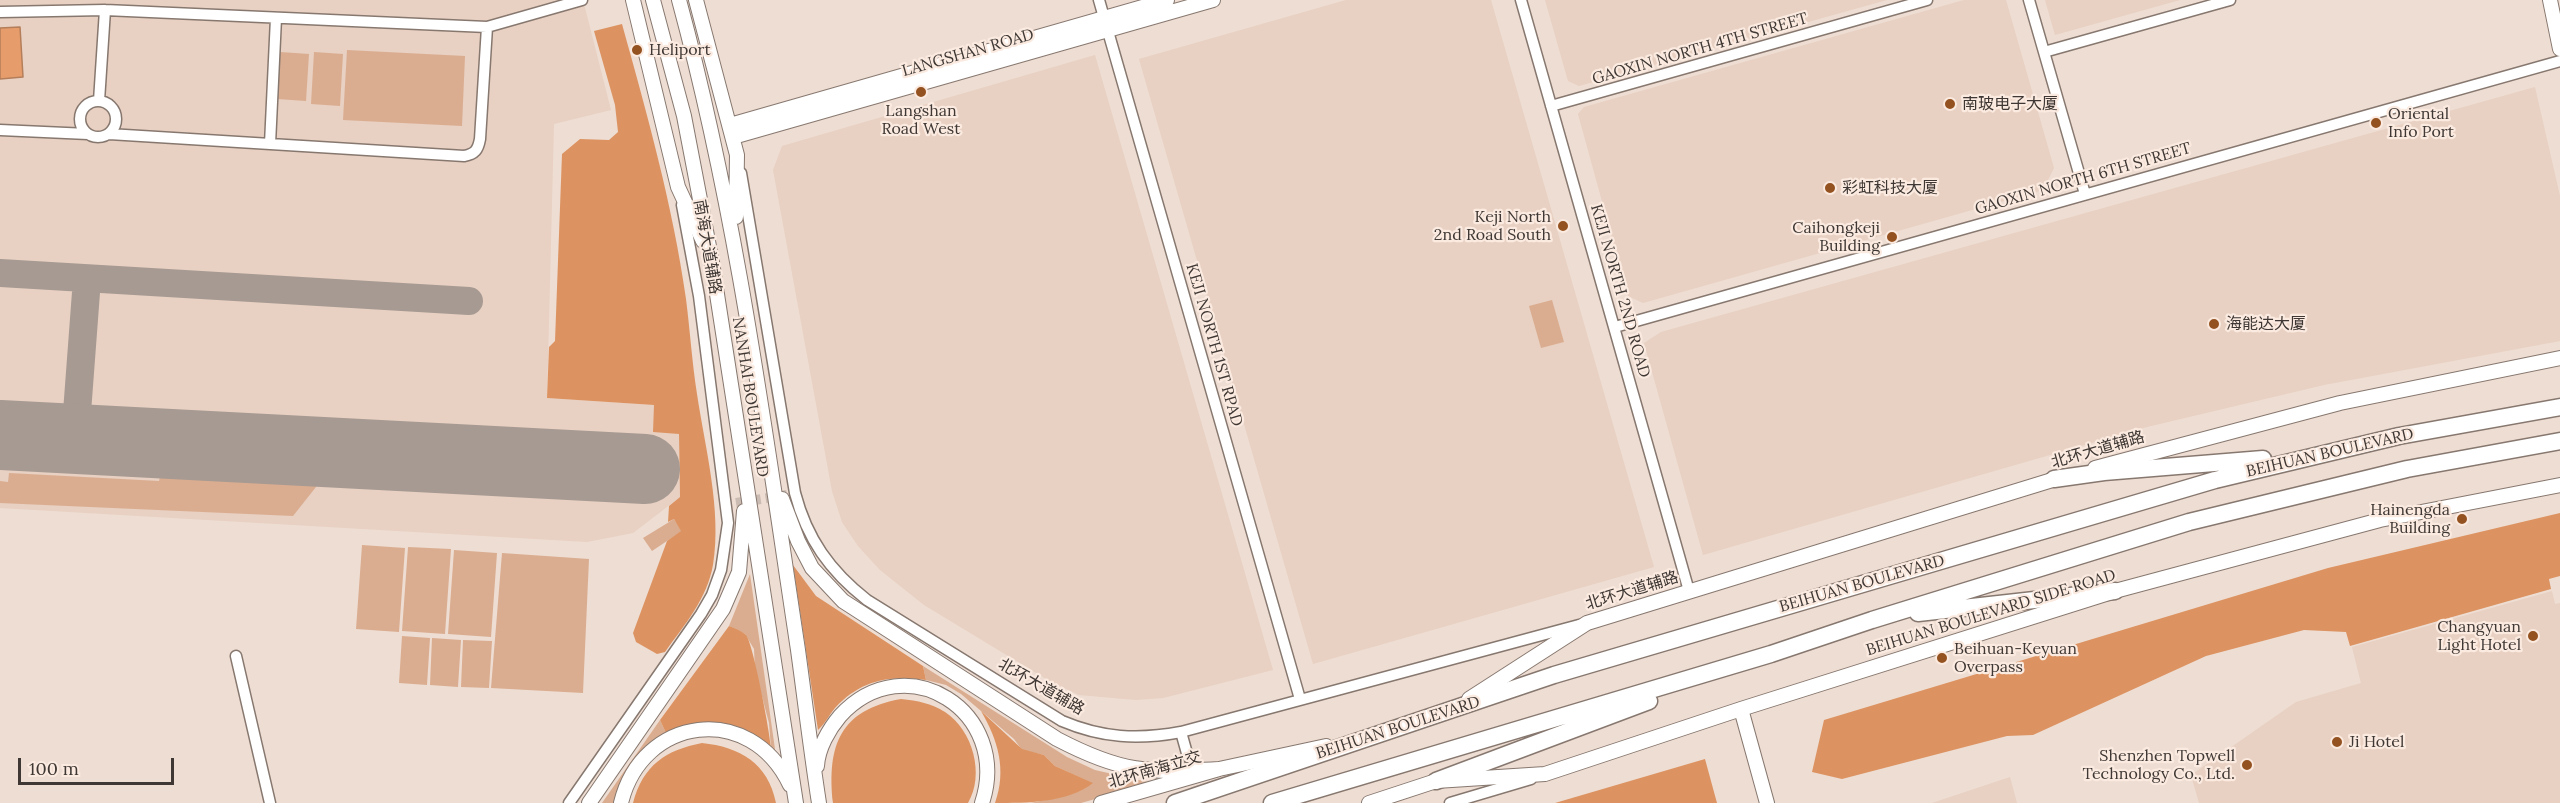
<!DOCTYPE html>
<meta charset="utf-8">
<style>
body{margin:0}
#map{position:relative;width:2560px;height:803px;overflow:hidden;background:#eeddd3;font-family:Lora,serif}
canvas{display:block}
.scale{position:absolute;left:18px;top:758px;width:156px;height:27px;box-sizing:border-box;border:3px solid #3e3733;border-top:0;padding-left:8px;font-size:18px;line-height:21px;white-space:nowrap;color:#3e3733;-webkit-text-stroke:4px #fbeae0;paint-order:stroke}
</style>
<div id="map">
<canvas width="2560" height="803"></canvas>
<div class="scale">100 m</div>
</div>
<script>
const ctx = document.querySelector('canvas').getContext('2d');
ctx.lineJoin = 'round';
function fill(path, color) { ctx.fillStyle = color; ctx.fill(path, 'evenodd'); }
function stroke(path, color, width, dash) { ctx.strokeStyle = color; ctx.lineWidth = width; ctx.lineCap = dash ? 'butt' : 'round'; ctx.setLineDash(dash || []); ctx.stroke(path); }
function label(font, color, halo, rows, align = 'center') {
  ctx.font = font + ' Lora,"Noto Sans SC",serif'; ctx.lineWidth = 4.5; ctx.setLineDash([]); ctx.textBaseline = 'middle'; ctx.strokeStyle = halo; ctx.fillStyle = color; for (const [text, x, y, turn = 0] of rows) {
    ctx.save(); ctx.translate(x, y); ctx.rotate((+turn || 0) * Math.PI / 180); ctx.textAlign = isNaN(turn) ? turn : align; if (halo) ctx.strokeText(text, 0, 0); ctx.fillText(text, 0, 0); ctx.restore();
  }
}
fill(new Path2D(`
 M 0,0 L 583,0 L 611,110 L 554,124 L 547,398 L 654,405 L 679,434 L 680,497 L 633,533 L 587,542 L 0,508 Z
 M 1346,0 L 1491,0 L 1654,567 L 1313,664 L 1139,59 Z
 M 1545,0 L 1887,0 L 1579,86 L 1568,81 Z
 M 1964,0 L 2006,0 L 2054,168 L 2043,190 L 1643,303 L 1628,296 L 1578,114 L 1584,107 Z
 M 2045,0 L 2180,0 L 2055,35 Z
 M 1095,55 L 1273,670 L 1163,698 L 1136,700 L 1079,695 L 1051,682 L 924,605 L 880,570 L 858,546 L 842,522 L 832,491 L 773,170 L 782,146 Z
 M 2535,87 L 2560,196 L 2560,341 L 2324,385 L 2147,427 L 1703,555 L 1644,343 L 1661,332 Z
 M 2552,591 L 2555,604 L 2560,603 L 2560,803 L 2199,803 L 2191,775 L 2296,702 L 2361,683 L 2352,647 Z
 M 2010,777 L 2017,803 L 1932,803 Z`), '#e8d0c2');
fill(new Path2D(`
 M 347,50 L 465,56 L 462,126 L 343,120 Z
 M 280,52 L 309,54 L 306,101 L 277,99 Z
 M 314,52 L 343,54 L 340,106 L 311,104 Z
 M 1552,300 L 1564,342 L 1541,348 L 1529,306 Z
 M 164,459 L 331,468 L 293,516 L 0,503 L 0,481 L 8,482 L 9,473 L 159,481 Z
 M 674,519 L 682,531 L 652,551 L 643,538 Z
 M 362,545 L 405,548 L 399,632 L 356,629 Z
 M 408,547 L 451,549 L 445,634 L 402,631 Z
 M 454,550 L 497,553 L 491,637 L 448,634 Z
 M 502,553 L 589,559 L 583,693 L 491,688 Z
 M 750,574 L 776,756 L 771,748 L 769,723 L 755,670 L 754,649 L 745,634 L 729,626 Z
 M 402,636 L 430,638 L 427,685 L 399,683 Z
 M 432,638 L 461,640 L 458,687 L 430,685 Z
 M 463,640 L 492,641 L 489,688 L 461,687 Z
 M 923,666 L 1067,757 L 1095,770 L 1152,783 L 1081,803 L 1030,803 L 1056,798 L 1092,783 L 1055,766 L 1044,755 L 1022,750 L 1014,739 L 961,694 L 946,685 L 926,680 Z
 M 660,720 L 666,733 C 641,751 621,771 616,803 L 602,803 Z`), '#daad90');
fill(new Path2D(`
 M 622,24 C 647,114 673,206 686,299 C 690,330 692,362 697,394 C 705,448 722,510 713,565 C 707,599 685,624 665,652 L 657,654 L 636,642 L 633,633 L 667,541 L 681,531 L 674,519 L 668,522 L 669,506 L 680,497 L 679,434 L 653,432 L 654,405 L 547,398 L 549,347 L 555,341 L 562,154 L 580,139 L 609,140 L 618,132 L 615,105 L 594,31 Z
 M 2560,513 L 2560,576 L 2549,579 L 2551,589 L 2350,646 L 2346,632 L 2304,630 L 2206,656 L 2033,735 L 2007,736 L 1842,779 L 1812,772 L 1824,720 L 2328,568 Z
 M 793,565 L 816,596 L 923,666 L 926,680 C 889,675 861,680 835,708 C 829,715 825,724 818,730 Z
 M 729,626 C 734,628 742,631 746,635 C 753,643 770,732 771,748 C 740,720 703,716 666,733 L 660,720 Z
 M 901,699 C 918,701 931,703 945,712 C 973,730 985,775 968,803 L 833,803 C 827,745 840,710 901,699 Z
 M 981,711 L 1022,749 L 1044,755 L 1055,766 L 1093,783 C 1068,803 1026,803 995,803 C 1007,770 998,740 981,711 Z
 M 702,743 C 740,747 768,763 776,803 L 633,803 C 643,765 666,750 702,743 Z
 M 1705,759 L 1717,803 L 1555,803 Z`), '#dc9361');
const water = new Path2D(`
 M 20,27 L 23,77 L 0,79 L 0,28 Z`);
fill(water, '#e79d6b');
stroke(water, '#b47e5a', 1.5);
stroke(new Path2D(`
 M 0,273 L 469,301
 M 75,439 L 87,279`), '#a69a92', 28);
stroke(new Path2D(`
 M 0,435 L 645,469`), '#a69a92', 70);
stroke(new Path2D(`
 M 736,503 L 787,495
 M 1188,757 L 1201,803`), '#cbbcb3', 10, [10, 5]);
const minor = new Path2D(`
 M 1099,0 L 1300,699
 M 1521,0 L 1689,591
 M 2029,0 L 2085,194
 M 0,12 L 105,10 L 487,27 L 582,0
 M 2044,52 L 2230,0
 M 99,101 L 105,10
 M80 119a18 18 0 1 1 36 0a18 18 0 1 1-36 0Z
 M 1551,106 L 1927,0
 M 0,130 L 88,134
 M 109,134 L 464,156 C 475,154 478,150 480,139 L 487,27
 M 270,144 L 276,18
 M 741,173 L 795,493 C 807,539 830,571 867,600 L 1062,721 C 1102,738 1138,740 1181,732 L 1579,625
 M 1615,327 L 2560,61
 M 236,656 L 270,803
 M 1181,732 L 1188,757
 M 569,803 L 701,614 L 712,595 L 721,570 L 728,523 L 699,296 L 682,205
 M 1450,803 L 1531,779`);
const major = new Path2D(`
 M 633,0 L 678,187 L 703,241
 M 653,0 L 684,116 L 712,262 L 796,803
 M 679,0 C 737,214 765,432 798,650 C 805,701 811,752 819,803
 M 696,0 L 737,155 L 736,217
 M 2550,0 L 2560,49
 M 730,125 L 1167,0
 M 733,137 L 1213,0
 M 2095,468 L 2340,403 L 2560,358
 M 782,499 L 798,541 L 812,568 L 843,601 L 1057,739 C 1122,773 1147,773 1219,769
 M 1469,699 L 1587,623 L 2062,477
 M 1741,709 L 1767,803
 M 817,766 C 818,748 829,729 840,716 C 906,644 1012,712 982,803
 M 589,803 L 723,609 L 739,572 L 744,511
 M 621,803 C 642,716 750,701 790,785
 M 1101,803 L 1219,769 L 1326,746
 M 1369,803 L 1436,781 L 1545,774 L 1741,709 L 2115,591 L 2380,520 L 2560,485`);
const highway = new Path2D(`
 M 2054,479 L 2104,472 L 2263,459
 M 1918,613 L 2115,591
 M 1436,781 L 1649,701
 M 1175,803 L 1554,675 L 2215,480 L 2399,436 L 2560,407
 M 1272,803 L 1771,654 L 1872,620 L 2189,522 L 2407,469 L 2560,441`);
stroke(minor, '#87786f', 13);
stroke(major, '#87786f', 16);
stroke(highway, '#87786f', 19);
stroke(minor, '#fff', 10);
stroke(major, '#fff', 14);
stroke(highway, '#fff', 16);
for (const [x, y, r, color] of [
 [637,50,6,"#945220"],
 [921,92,6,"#945220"],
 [1950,104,6,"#945220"],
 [2376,123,6,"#945220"],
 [1830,188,6,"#945220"],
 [1563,226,6,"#945220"],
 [1892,237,6,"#945220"],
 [2214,324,6,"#945220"],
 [2462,519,6,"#945220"],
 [2533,636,6,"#945220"],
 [1942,658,6,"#945220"],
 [2337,742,6,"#945220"],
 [2247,765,6,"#945220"]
]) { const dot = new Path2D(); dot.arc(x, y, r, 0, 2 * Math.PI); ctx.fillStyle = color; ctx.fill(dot); stroke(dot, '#fbeae0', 2); }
label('16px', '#3e3733', '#fbeae0', [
 ["GAOXIN NORTH 4TH STREET",1700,49,-16],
 ["LANGSHAN ROAD",968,53,-16],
 ["GAOXIN NORTH 6TH STREET",2083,179,-16],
 ["南海大道辅路",707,247,80],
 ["KEJI NORTH 2ND ROAD",1620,291,74],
 ["KEJI NORTH 1ST RPAD",1214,345,74],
 ["NANHAI BOULEVARD",750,397,81],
 ["北环大道辅路",2098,450,-16],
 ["BEIHUAN BOULEVARD",2330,453,-13],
 ["BEIHUAN BOULEVARD",1862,584,-16],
 ["北环大道辅路",1632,591,-17],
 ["BEIHUAN BOULEVARD SIDE ROAD",1991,613,-17],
 ["北环大道辅路",1041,687,30],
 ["BEIHUAN BOULEVARD",1398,728,-18],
 ["北环南海立交",1155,770,-16]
]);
label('16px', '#3e3733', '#fbeae0', [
 ["Heliport",649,50],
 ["南玻电子大厦",1962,104],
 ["Langshan",921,111,"center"],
 ["Road West",921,129,"center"],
 ["Oriental",2388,114],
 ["Info Port",2388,132],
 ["彩虹科技大厦",1842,188],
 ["Keji North",1551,217,"right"],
 ["2nd Road South",1551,235,"right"],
 ["Caihongkeji",1880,228,"right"],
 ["Building",1880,246,"right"],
 ["海能达大厦",2226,324],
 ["Hainengda",2450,510,"right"],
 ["Building",2450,528,"right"],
 ["Changyuan",2521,627,"right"],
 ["Light Hotel",2521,645,"right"],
 ["Beihuan-Keyuan",1954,649],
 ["Overpass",1954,667],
 ["Ji Hotel",2349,742],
 ["Shenzhen Topwell",2235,756,"right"],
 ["Technology Co., Ltd.",2235,774,"right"]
], 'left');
</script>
